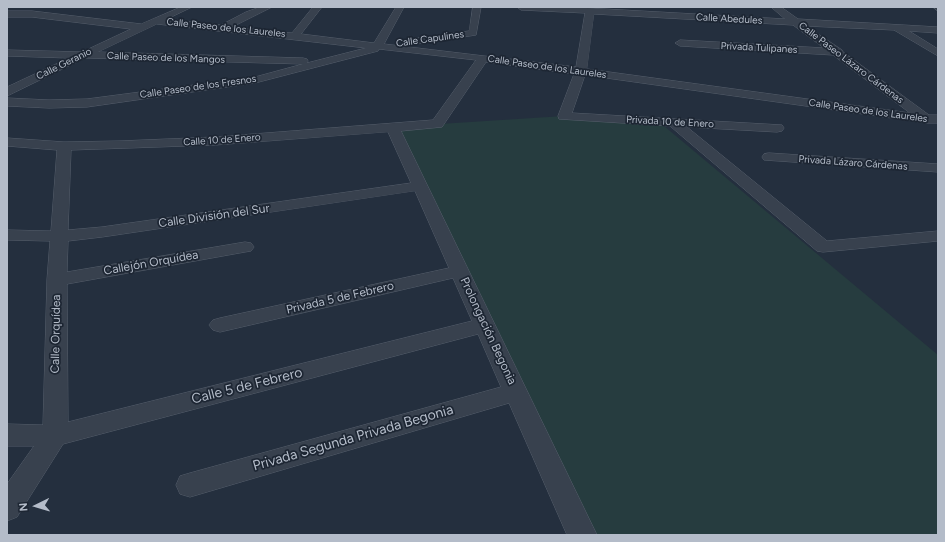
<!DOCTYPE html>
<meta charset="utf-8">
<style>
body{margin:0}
#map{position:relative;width:945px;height:542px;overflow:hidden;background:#242f3e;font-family:Figtree,sans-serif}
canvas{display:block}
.frame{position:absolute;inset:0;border:8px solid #b4bcc9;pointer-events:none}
.north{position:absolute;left:16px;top:486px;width:40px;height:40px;-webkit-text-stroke:3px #1d2633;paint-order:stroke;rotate:265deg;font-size:11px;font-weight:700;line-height:16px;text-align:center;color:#b4bcc9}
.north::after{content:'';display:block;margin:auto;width:14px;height:18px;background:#b4bcc9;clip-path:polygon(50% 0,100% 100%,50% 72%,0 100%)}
</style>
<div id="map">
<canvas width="945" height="542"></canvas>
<div class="frame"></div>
<div class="north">N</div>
</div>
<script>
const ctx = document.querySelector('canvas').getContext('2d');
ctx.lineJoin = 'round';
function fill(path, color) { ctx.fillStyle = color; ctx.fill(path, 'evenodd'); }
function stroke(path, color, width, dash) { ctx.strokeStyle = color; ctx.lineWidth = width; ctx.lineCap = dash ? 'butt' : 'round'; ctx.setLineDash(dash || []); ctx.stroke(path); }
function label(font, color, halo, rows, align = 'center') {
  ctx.font = font + ' Figtree,sans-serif'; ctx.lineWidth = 3.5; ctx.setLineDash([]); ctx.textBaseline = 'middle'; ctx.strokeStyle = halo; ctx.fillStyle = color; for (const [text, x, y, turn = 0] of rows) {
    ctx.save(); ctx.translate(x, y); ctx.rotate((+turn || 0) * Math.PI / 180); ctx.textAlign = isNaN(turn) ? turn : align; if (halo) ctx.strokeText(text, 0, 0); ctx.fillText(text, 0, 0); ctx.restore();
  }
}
fill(new Path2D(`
 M 564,116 L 658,121 L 938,355 L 938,535 L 582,535 L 393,127 Z`), '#263c3f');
const street = new Path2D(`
 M 181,7 L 192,7 L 167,19 L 221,25 L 246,12 L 260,7 L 272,7 L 232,27 L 292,33 L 313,7 L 322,7 L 301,34 L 374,43 L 396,7 L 404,7 L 384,44 L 576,67 L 585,13 L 521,10 L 517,7 L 569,7 L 785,19 L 771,7 L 781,7 L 798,19 L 938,27 L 938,33 L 909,31 L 938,49 L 938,56 L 894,30 L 806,26 L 842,50 L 843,52 L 929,115 L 938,115 L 938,123 L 927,123 L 585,75 L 572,113 L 782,125 L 784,128 L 782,131 L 777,132 L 687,127 L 827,241 L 938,231 L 938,241 L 823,252 L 817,251 L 670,126 L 559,119 L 558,116 L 574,74 L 486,62 L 442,127 L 401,131 L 597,535 L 567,535 L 509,403 L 190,497 L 180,494 L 176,485 L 180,476 L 190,473 L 501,387 L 478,334 L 63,444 L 17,517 L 7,521 L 7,484 L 34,446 L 7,446 L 7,424 L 43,425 L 47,280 L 50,241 L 7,240 L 7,230 L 51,231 L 57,150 L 7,146 L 7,138 L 64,142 L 120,141 L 215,137 L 433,120 L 476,60 L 379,49 L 378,51 L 255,83 L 87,107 L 49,108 L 7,106 L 7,98 L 49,100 L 87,99 L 255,77 L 303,64 L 85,58 L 7,96 L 7,87 L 69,58 L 7,56 L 7,50 L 82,52 L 131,29 L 32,17 L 7,17 L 7,11 L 32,11 L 141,24 ZM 594,14 L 793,25 L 824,48 L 680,40 L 675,43 L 680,46 L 833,55 L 910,113 L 587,69 ZM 157,24 L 366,48 L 307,63 L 308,61 L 307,59 L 303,58 L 98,52 ZM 388,132 L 411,183 L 102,227 L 68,230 L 71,150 L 215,145 ZM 415,191 L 449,268 L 220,318 L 213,320 L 209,325 L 213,330 L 220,332 L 453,278 L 472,321 L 68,422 L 67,284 L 245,252 L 251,251 L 254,247 L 251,243 L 245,242 L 67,272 L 68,241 L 102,237 Z
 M 473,7 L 481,7 L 476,35 L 410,45 L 405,42 L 410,39 L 469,31 Z
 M 933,7 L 938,7 L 938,11 Z
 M 769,153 L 938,164 L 938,172 L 764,160 L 762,157 L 764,154 Z`);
stroke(street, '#565f6c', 1);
fill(street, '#38414e');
label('10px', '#b4bcc9', '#1d2633', [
 ["Calle Abedules",729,19,3],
 ["Calle Paseo de los Laureles",226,28,6],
 ["Calle Capulines",430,39,-8],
 ["Privada Tulipanes",759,48,3],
 ["Calle Paseo de los Mangos",166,58,2],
 ["Calle Paseo Lázaro Cárdenas",851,63,37],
 ["Calle Geranio",64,64,-26],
 ["Calle Paseo de los Laureles",547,67,8],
 ["Calle Paseo de los Fresnos",198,87,-8],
 ["Calle Paseo de los Laureles",868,111,8],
 ["Privada 10 de Enero",670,122,3],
 ["Calle 10 de Enero",222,140,-4],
 ["Privada Lázaro Cárdenas",853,163,4]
]);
label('12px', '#b4bcc9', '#1d2633', [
 ["Calle División del Sur",214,216,-8],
 ["Callejón Orquídea",151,263,-10],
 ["Privada 5 de Febrero",340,298,-13],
 ["Prolongación Begonia",488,331,65],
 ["Calle Orquídea",56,334,-89]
]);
label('14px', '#b4bcc9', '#1d2633', [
 ["Calle 5 de Febrero",247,386,-14],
 ["Privada Segunda Privada Begonia",353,438,-16]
]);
</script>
